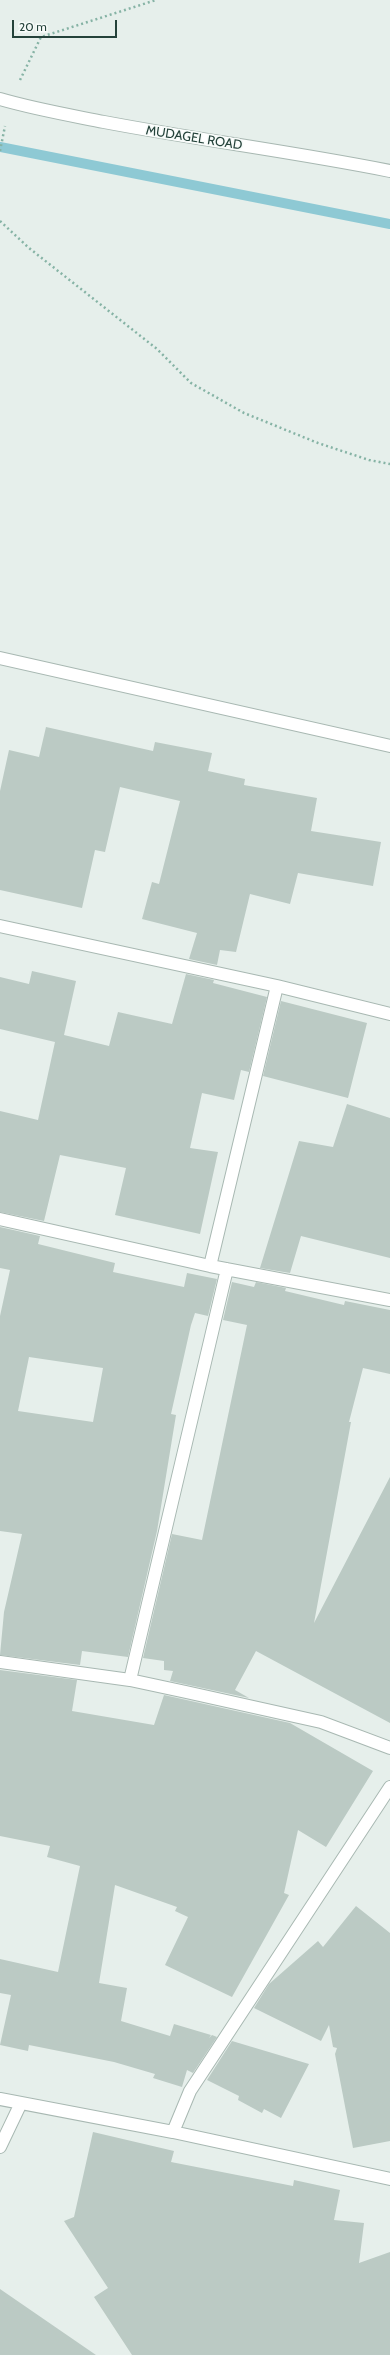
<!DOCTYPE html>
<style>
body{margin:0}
#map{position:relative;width:390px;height:2355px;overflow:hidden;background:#e6efeb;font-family:Cabin,sans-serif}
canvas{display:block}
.scale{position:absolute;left:12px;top:20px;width:105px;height:18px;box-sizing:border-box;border:2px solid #24423a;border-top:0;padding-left:5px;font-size:12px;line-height:14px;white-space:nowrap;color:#24423a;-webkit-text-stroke:3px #f7fbf9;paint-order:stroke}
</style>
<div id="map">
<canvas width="390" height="2355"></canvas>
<div class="scale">20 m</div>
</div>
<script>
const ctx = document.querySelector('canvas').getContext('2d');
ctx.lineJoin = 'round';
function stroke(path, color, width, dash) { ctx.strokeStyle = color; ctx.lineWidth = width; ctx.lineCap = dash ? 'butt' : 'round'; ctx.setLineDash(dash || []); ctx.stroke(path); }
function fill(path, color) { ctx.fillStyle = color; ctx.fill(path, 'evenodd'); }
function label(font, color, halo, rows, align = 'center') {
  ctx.font = font + ' Cabin,sans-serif'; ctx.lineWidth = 3; ctx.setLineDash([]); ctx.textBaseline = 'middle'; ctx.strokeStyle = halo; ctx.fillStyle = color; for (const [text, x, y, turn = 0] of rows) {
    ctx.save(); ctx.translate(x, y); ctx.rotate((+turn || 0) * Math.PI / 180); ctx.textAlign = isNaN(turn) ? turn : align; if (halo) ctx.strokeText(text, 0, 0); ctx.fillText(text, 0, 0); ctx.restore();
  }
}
stroke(new Path2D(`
 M 0,147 L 390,224`), '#8ec9d4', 10);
fill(new Path2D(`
 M 46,727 L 153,751 L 155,742 L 212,753 L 208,771 L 245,779 L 244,785 L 317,798 L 311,831 L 381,842 L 373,886 L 298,873 L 290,904 L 250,894 L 236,952 L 220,950 L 217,965 L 189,959 L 197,933 L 142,919 L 152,882 L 159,884 L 180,801 L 120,787 L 105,852 L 95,850 L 82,908 L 0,890 L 0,791 L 9,750 L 39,757 Z
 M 32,971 L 76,981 L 64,1035 L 109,1046 L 118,1012 L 172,1024 L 186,974 L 214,980 L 213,983 L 267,997 L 249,1072 L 241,1070 L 234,1100 L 202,1093 L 190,1148 L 218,1152 L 200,1234 L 115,1215 L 126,1168 L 60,1155 L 44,1221 L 0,1212 L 0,1111 L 38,1120 L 55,1042 L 0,1029 L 0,977 L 29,984 Z
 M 281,1001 L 367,1023 L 348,1098 L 263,1076 Z
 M 347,1104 L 390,1118 L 390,1258 L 301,1236 L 290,1273 L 260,1268 L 299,1141 L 333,1147 Z
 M 0,1227 L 40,1236 L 38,1244 L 115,1263 L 113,1272 L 184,1287 L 187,1273 L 217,1279 L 208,1316 L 195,1313 L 191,1325 L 171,1414 L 176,1415 L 157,1531 L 128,1657 L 82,1651 L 80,1665 L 0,1655 L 4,1612 L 22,1534 L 0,1531 L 0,1316 L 10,1270 L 0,1268 ZM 29,1357 L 103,1368 L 93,1422 L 18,1411 Z
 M 232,1282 L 254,1287 L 256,1282 L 286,1288 L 285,1291 L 344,1305 L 345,1301 L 390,1310 L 390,1374 L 363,1368 L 349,1422 L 351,1422 L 314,1623 L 390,1477 L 390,1723 L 256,1651 L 235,1690 L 249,1698 L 170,1681 L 173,1671 L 164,1670 L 164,1661 L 143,1658 L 172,1534 L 202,1540 L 247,1325 L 223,1320 Z
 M 0,1670 L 77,1680 L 72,1711 L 154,1725 L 164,1695 L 290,1723 L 373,1771 L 326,1847 L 298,1830 L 284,1893 L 289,1895 L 232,1997 L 165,1965 L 188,1917 L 175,1911 L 177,1907 L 115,1885 L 99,1983 L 127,1988 L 121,2021 L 170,2036 L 174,2024 L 211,2035 L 209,2038 L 212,2035 L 217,2037 L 193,2073 L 187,2070 L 182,2087 L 153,2078 L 155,2074 L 114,2062 L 29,2045 L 28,2051 L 0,2045 L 11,1995 L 0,1993 L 0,1959 L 58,1972 L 80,1866 L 47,1857 L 50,1846 L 0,1836 Z
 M 356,1906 L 390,1933 L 390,2141 L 353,2148 L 335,2054 L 337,2048 L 333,2047 L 329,2025 L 321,2041 L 254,2008 L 269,1984 L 318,1941 L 323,1947 Z
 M 232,2041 L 309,2064 L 281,2118 L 264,2109 L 262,2113 L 238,2100 L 239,2096 L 207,2080 Z
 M 93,2132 L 174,2151 L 171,2162 L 293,2186 L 294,2180 L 340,2190 L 334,2220 L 364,2223 L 359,2263 L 390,2252 L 390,2355 L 132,2355 L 94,2297 L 108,2288 L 64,2221 L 74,2217 Z
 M 0,2289 L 96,2355 L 0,2355 Z`), '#bbcac4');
const street = new Path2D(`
 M 0,99 C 34,109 69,115 104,122 C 199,140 295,152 390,171
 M 0,658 L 390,746
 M 0,926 L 277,986 L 390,1014
 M 0,1219 L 210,1266 L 390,1300
 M 210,1266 L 277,986
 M 0,1662 L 130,1680 L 186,1692 L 321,1722 L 390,1748
 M 130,1680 L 227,1269
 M 0,2099 L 173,2132 L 390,2179
 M 173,2132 L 190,2091 L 390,1787
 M 0,2147 L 21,2103`);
stroke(street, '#a8b8b2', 14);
stroke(new Path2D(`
 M 20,80 L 41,37 L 156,0
 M 0,151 L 5,126
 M 0,221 L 29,248 L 157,349 L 191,383 L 244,413 L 318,443 L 369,460 L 390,464`), '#86b3a5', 2.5, [2, 3]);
stroke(street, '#fff', 12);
label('13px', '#24423a', '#f7fbf9', [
 ["MUDAGEL ROAD",194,138,9]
]);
</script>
